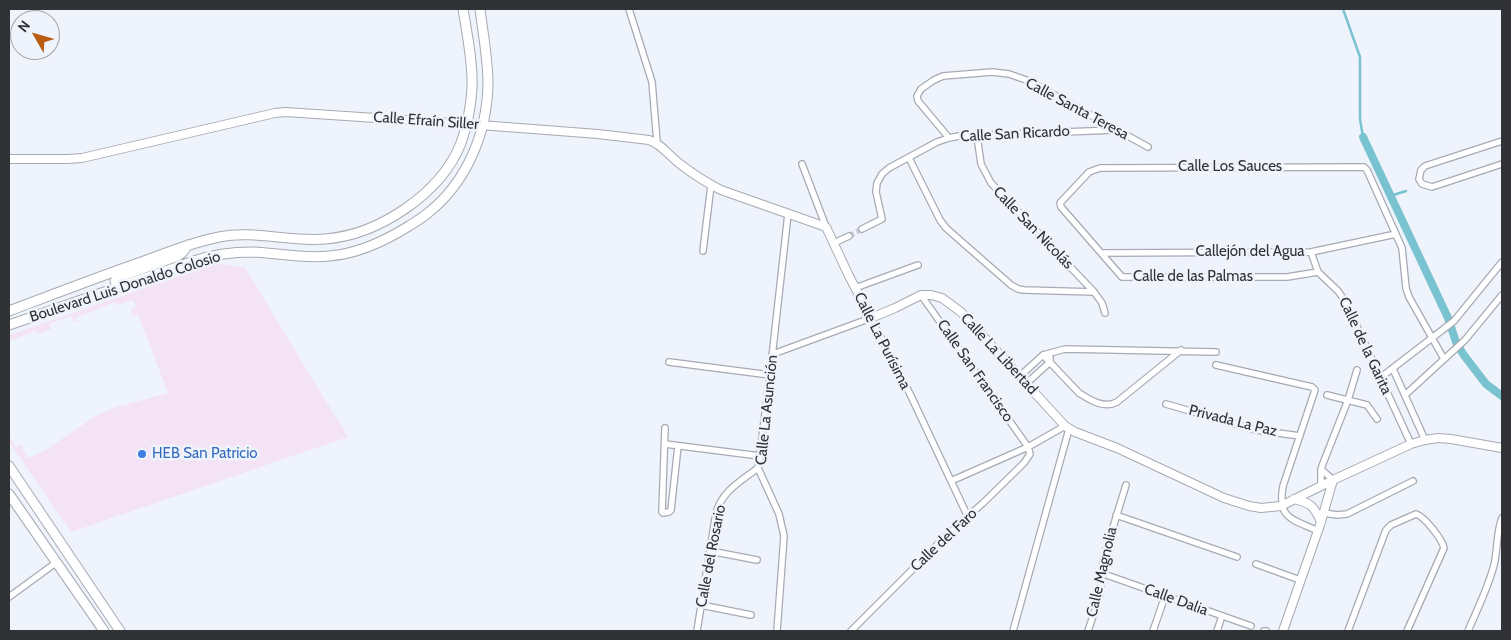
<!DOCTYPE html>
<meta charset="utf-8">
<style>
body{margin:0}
#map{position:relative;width:1511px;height:640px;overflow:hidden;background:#eff3fc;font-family:Cabin,sans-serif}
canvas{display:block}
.frame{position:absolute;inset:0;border:10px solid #313236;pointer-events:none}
.north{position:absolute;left:10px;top:10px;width:50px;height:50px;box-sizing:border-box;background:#eff3fc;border:1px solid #a3a6ad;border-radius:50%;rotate:308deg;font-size:14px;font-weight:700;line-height:20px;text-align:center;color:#313236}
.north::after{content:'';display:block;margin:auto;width:18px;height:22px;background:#ba5b12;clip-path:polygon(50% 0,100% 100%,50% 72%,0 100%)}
</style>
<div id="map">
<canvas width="1511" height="640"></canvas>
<div class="frame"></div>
<div class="north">N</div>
</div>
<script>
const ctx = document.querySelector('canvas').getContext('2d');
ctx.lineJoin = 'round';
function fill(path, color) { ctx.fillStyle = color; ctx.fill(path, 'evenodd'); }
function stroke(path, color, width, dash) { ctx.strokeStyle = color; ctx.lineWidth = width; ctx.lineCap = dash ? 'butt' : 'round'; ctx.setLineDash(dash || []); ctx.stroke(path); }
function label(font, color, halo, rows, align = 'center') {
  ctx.font = font + ' Cabin,sans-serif'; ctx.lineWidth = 5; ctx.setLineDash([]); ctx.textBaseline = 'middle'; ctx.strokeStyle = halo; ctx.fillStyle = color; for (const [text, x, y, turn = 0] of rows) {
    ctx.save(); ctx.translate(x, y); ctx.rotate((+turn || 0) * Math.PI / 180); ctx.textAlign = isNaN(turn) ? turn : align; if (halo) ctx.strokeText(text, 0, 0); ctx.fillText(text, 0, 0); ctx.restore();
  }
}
fill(new Path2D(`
 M 217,263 L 245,268 L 348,437 L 71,532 L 9,442 L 9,437 L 16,447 L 22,444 L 23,450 L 28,458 L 46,450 L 94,417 L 113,408 L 168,393 L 138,315 L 132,316 L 131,310 L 136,307 L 133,300 L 117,305 L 116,302 L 76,318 L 77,321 L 74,322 L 71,316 L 49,324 L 51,329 L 38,334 L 36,331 L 9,341 L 9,335 Z`), '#f4e3f4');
stroke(new Path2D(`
 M 1343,9 L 1360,57 L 1360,119 L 1363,137
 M 1390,196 L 1406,191`), '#79c3d0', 2.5);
stroke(new Path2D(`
 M 1363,137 L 1448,318 L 1456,342 L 1463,354 L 1486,384 L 1502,396`), '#79c3d0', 8);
stroke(new Path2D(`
 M 849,236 L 862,229`), '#c9ccd4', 5.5, [5.5, 3]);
const minor = new Path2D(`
 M 629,9 L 652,82 L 657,142
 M 977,136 L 981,164 L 991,183 L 1094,292 L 1102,303 L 1105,313
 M 949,138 L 918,101 L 917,96 L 921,89 L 934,80 L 943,76 L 992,72 L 1009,74 L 1029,81 L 1148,147
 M 1502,141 L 1425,166 L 1421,170 L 1419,179 L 1422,184 L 1432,187 L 1502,164
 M 909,158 L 940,220 L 946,228 L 1011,285 L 1018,289 L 1024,290 L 1094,292
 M 802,164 L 826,227
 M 862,229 L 882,219 L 876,192 L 877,183 L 882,174 L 889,168 L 937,142 L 949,138 L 959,136 L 1116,130
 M 834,243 L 849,236
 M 703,251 L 711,185
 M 1311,252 L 1318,272 L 1338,291 L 1345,301 L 1411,444
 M 1102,253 L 1311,252 L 1396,234
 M 1318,272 L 1287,277 L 1122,277 L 1061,207 L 1060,203 L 1089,172 L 1100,168 L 1364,167 L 1367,170 L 1402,248 L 1406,288 L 1409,297 L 1444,359
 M 855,288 L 918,265
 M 773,354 L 871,318 L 910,394 L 968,517
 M 1043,355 L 1079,393 C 1090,400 1104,409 1117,402 L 1181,350
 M 669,362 L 770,375
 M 1216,365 L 1312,387 L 1315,390 L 1283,486 C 1277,519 1292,519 1318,531
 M 1393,369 L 1425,440
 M 1020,376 L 1043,355 L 1065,349 L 1216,352
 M 1380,378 L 1454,321 L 1502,262
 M 1027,383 L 1050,362 L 1050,358
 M 1327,395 L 1367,405 L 1377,419
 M 1405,395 L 1465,340 L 1502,295
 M 1166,404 L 1256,430 L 1300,436
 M 665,428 L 662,512 L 663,513 L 669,512 L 671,510 L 678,446
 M 665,444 L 760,456
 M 1321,469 L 1333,480
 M 951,481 L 1028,447 L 1065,426
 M 1321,486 L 1321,471 L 1322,466 L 1348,400 L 1357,370
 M 1324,513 L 1337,515 L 1347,514 L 1413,481
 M 1116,515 L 1237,557
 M 710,551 L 757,560
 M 1256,564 L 1300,580
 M 1101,573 L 1251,626
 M 9,597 L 57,562
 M 701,605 L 751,615
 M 697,631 L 716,513 C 722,491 741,481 758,468
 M 777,631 L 784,536 L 779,514 L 758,468 L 770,375 L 788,214
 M 851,631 L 947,535 L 983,503 L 1024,463 L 1030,454 L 1028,447 L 921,295
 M 1013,631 L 1069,429
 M 1088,631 L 1100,595 L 1103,560 L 1126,485
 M 1153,631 L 1165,596
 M 1217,631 L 1222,616
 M 1264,631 L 1266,631
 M 1348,631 L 1386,530 L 1391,525 L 1416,514 C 1425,517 1442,539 1444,548 L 1407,631
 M 1468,631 C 1477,610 1488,588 1494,565 C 1498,550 1496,532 1502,518`);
const tertiary = new Path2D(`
 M 9,159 L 68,159 L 82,158 L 275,113 L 285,112 L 467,124 L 598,134 L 649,140 C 663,145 669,156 680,164 C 693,174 707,183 721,190 L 826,227 L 849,276 L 871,318 L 895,308 L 921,295 L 931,295 L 942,298 L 961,312 L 1065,426 L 1075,432 L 1117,448 L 1224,498 L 1249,506 L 1261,508 L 1281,506 L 1333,480 L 1411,444 L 1425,440 L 1438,438 L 1451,439 L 1502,448
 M 1294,499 C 1311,503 1314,506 1321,522
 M 1283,631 L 1321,522 L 1333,480`);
const primary = new Path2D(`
 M 117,288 L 115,281 L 117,278 L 178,256 L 182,253 L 188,245
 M 9,311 C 54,294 98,277 144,261 C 169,252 193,242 219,237 C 254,230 289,242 325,239 C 378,235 441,194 461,143 C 467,126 471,106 472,88 C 473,62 467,34 463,9
 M 9,325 L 194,261 C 214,254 232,252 253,252 C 278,253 303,259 329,256 C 357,254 385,241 409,226 C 415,222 422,218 428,213 C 467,182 487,133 488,84 C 488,59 483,34 480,9
 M 9,466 L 120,631
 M 9,494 L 104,631`);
stroke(minor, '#a6aab2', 8);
stroke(tertiary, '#a6aab2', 10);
stroke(primary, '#a6aab2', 11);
stroke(minor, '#fff', 5.5);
stroke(tertiary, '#fff', 8);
stroke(primary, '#fff', 9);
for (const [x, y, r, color] of [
 [142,454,5,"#3f7fe0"]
]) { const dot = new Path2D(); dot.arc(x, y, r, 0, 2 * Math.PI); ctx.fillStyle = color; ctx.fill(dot); stroke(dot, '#eff3fc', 2); }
label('15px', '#313236', '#eff3fc', [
 ["Calle Santa Teresa",1077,109,28],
 ["Calle Efraín Siller",426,121,4],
 ["Calle San Ricardo",1015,134,-3],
 ["Calle Los Sauces",1230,167],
 ["Calle San Nicolás",1033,228,46],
 ["Callejón del Agua",1250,252],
 ["Calle de las Palmas",1193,277],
 ["Boulevard Luis Donaldo Colosio",125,287,-18],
 ["Calle La Purísima",882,341,63],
 ["Calle de la Garita",1365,346,65],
 ["Calle La Libertad",999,354,47],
 ["Calle San Francisco",975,371,55],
 ["Calle La Asunción",767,410,-84],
 ["Privada La Paz",1233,421,14],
 ["Calle del Faro",944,540,-43],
 ["Calle del Rosario",711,556,-79],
 ["Calle Magnolia",1102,572,-77],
 ["Calle Dalia",1176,600,20]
]);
label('15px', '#366cbe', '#eff3fc', [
 ["HEB San Patricio",152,454]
], 'left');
</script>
